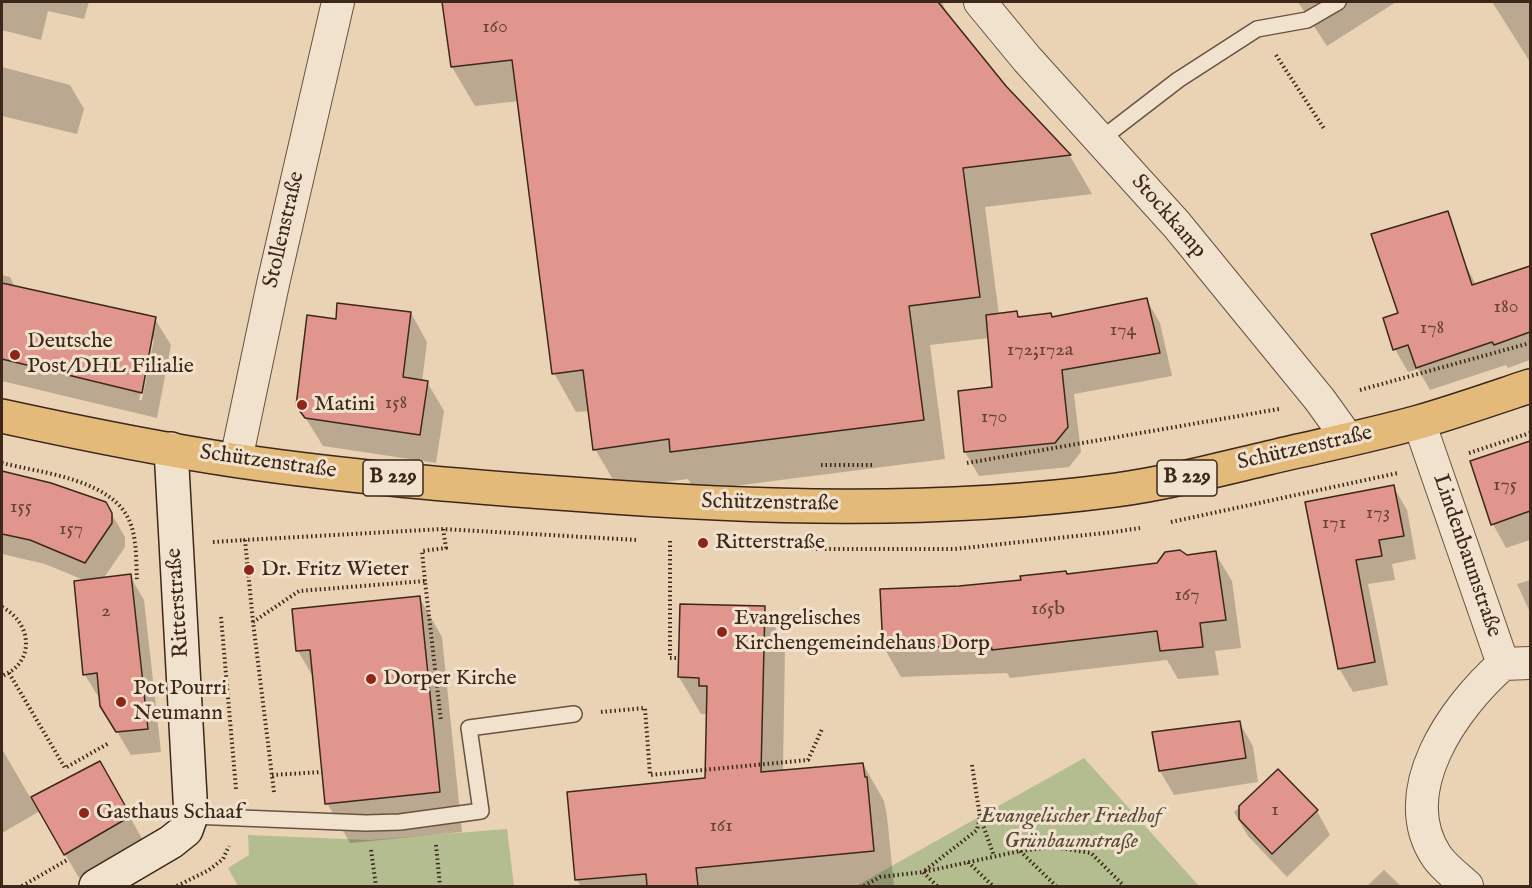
<!DOCTYPE html>
<meta charset="utf-8">
<style>
body{margin:0}
#map{position:relative;width:1532px;height:888px;overflow:hidden;background:#e9d3b4;font-family:"IM FELL English",serif}
canvas{display:block}
.frame{position:absolute;inset:0;border:3px solid #3d271a;pointer-events:none}
</style>
<div id="map">
<canvas width="1532" height="888"></canvas>
<div class="frame"></div>
</div>
<script>
const ctx = document.querySelector('canvas').getContext('2d');
ctx.lineJoin = 'round';
function fill(path, color) { ctx.fillStyle = color; ctx.fill(path, 'evenodd'); }
function stroke(path, color, width, dash) { ctx.strokeStyle = color; ctx.lineWidth = width; ctx.lineCap = dash ? 'butt' : 'round'; ctx.setLineDash(dash || []); ctx.stroke(path); }
function label(font, color, halo, rows, align = 'center') {
  ctx.font = font + ' "IM FELL English",serif'; ctx.lineWidth = 6; ctx.setLineDash([]); ctx.textBaseline = 'middle'; ctx.strokeStyle = halo; ctx.fillStyle = color; for (const [text, x, y, turn = 0] of rows) {
    ctx.save(); ctx.translate(x, y); ctx.rotate((+turn || 0) * Math.PI / 180); ctx.textAlign = isNaN(turn) ? turn : align; if (halo) ctx.strokeText(text, 0, 0); ctx.fillText(text, 0, 0); ctx.restore();
  }
}
fill(new Path2D(`
 M 1084,758 L 1199,886 L 856,886 Z
 M 507,829 L 514,886 L 238,886 L 228,868 L 249,855 L 248,835 L 369,840 Z`), '#b4bd8f');
fill(new Path2D(`
 M 2,2 L 89,2 L 84,19 L 48,11 L 41,40 L 2,30 Z
 M 444,2 L 942,2 L 948,16 L 1005,87 L 1070,156 L 1092,194 L 985,207 L 999,315 L 1016,312 L 1020,319 L 1051,314 L 1053,318 L 1146,299 L 1160,323 L 1172,376 L 1074,394 L 1081,452 L 1069,467 L 979,476 L 965,452 L 994,388 L 989,338 L 930,345 L 945,459 L 695,491 L 688,479 L 618,488 L 595,449 L 590,411 L 576,412 L 554,373 L 519,101 L 475,106 L 452,67 Z
 M 1298,2 L 1396,2 L 1327,46 Z
 M 1492,2 L 1530,2 L 1530,62 L 1503,19 Z
 M 2,67 L 70,85 L 84,109 L 77,134 L 2,116 Z
 M 1460,254 L 1476,285 L 1530,267 L 1530,360 L 1508,368 L 1506,365 L 1430,390 L 1418,369 L 1408,372 L 1395,349 L 1400,314 Z
 M 2,275 L 10,277 L 15,287 L 155,319 L 171,345 L 157,418 L 2,381 ZM 151,339 L 154,339 L 142,400 L 139,400 Z
 M 411,313 L 427,342 L 422,382 L 427,382 L 444,411 L 436,463 L 323,446 L 298,406 L 337,321 Z
 M 1530,442 L 1530,540 L 1506,548 L 1493,524 L 1472,462 Z
 M 2,473 L 47,483 L 105,503 L 125,537 L 125,547 L 103,579 L 130,576 L 144,600 L 161,752 L 131,755 L 116,730 L 101,698 L 99,698 L 85,675 L 86,581 L 45,564 L 2,554 Z
 M 1393,486 L 1407,510 L 1416,559 L 1392,564 L 1395,580 L 1368,584 L 1388,685 L 1353,692 L 1339,668 L 1307,504 Z
 M 1215,553 L 1232,581 L 1241,648 L 1215,651 L 1219,675 L 1178,679 L 1167,660 L 1010,678 L 1007,673 L 901,677 L 884,648 L 959,588 L 1158,564 L 1187,556 Z
 M 1530,580 L 1530,612 L 1517,584 Z
 M 419,597 L 442,637 L 462,832 L 350,843 L 327,803 L 315,680 L 298,651 L 294,610 Z
 M 764,608 L 785,645 L 783,772 L 863,764 L 884,801 L 887,816 L 894,886 L 581,886 L 577,880 L 568,793 L 706,779 L 708,714 L 701,714 L 679,677 Z
 M 1239,722 L 1253,746 L 1258,782 L 1174,795 L 1160,771 Z
 M 2,749 L 31,799 L 99,763 L 143,840 L 79,878 L 40,811 L 2,833 Z
 M 1278,771 L 1317,811 L 1330,835 L 1287,877 L 1248,836 L 1234,812 Z
 M 1384,870 L 1401,886 L 1367,886 Z`), '#0003');
const building = new Path2D(`
 M 442,2 L 938,2 L 1006,86 L 1071,155 L 963,168 L 980,297 L 909,306 L 924,420 L 670,452 L 669,439 L 593,450 L 583,370 L 552,374 L 512,60 L 451,67 Z
 M 1448,211 L 1472,285 L 1530,266 L 1530,332 L 1494,345 L 1492,342 L 1416,368 L 1408,345 L 1393,350 L 1383,318 L 1398,313 L 1371,234 Z
 M 2,283 L 156,317 L 142,393 L 2,359 Z
 M 1147,298 L 1160,353 L 1062,370 L 1068,427 L 1055,443 L 964,452 L 958,391 L 992,387 L 986,315 L 1017,311 L 1018,317 L 1051,313 L 1052,317 Z
 M 337,303 L 411,312 L 403,377 L 428,381 L 420,435 L 305,418 L 296,406 L 307,315 L 336,319 Z
 M 1530,441 L 1530,511 L 1491,525 L 1470,461 Z
 M 2,471 L 51,483 L 106,502 L 112,513 L 112,523 L 85,563 L 30,540 L 2,534 Z
 M 1394,485 L 1404,536 L 1379,540 L 1382,556 L 1356,560 L 1375,662 L 1338,669 L 1305,502 Z
 M 1180,550 L 1187,555 L 1216,551 L 1226,620 L 1200,623 L 1203,647 L 1160,651 L 1157,631 L 992,650 L 991,645 L 883,649 L 880,589 L 959,586 L 1021,580 L 1020,576 L 1066,571 L 1067,574 L 1157,563 L 1165,552 Z
 M 131,574 L 148,729 L 116,732 L 100,706 L 97,673 L 83,675 L 74,581 Z
 M 420,596 L 440,792 L 325,804 L 310,650 L 296,651 L 292,609 Z
 M 680,604 L 765,606 L 761,772 L 863,763 L 865,777 L 867,777 L 874,851 L 696,868 L 698,886 L 647,886 L 646,874 L 575,880 L 567,792 L 705,778 L 707,686 L 699,686 L 699,678 L 678,677 Z
 M 1240,721 L 1246,758 L 1159,771 L 1152,732 Z
 M 100,761 L 131,816 L 64,855 L 31,797 Z
 M 1278,769 L 1318,810 L 1272,854 L 1239,819 L 1239,806 Z`);
fill(building, '#e1968d');
stroke(building, '#3d271a', 1.5);
const service = new Path2D(`
 M 1100,140 L 1178,80 L 1257,29 L 1307,20 L 1338,2
 M 191,816 L 366,823 L 400,822 L 481,811 L 469,728 L 574,714`);
const minor = new Path2D(`
 M 980,2 L 1027,59 L 1177,225 L 1320,400 L 1348,439
 M 1419,422 L 1503,664 L 1530,663
 M 236,460 L 273,284 L 338,2
 M 1467,886 C 1457,877 1445,868 1437,857 C 1393,792 1454,707 1503,664`);
const secondary = new Path2D(`
 M 96,886 L 171,842 L 186,830 L 191,816 L 171,449`);
const primary = new Path2D(`
 M 2,416 C 80,433 159,449 239,461 C 349,477 461,486 572,494 C 752,508 935,514 1116,490 C 1167,483 1217,470 1268,458 C 1318,446 1369,436 1419,422 C 1457,411 1494,398 1530,386`);
stroke(service, '#685240', 18);
stroke(minor, '#685240', 34);
stroke(secondary, '#3d271a', 36);
stroke(primary, '#3d271a', 36);
stroke(new Path2D(`
 M 1276,55 L 1325,130
 M 1360,390 L 1530,343
 M 1469,453 L 1530,433
 M 2,463 C 41,473 116,479 131,525 C 137,542 136,563 137,581
 M 967,463 L 1279,409
 M 821,465 L 873,465
 M 1171,522 L 1398,473
 M 670,541 L 670,658 L 679,658
 M 213,542 L 245,540
 M 717,544 L 812,549 L 955,549 L 1114,532 L 1140,528
 M 425,581 L 422,551 L 446,548 L 443,529
 M 2,607 C 32,623 36,662 2,676
 M 221,617 L 236,789
 M 253,622 L 245,540 L 443,529 L 637,540
 M 9,673 L 65,768 L 109,743
 M 601,712 L 645,708 L 650,775 L 808,760 L 822,729
 M 972,765 L 980,817 L 994,856
 M 272,775 L 322,772
 M 274,792 L 253,622 L 299,591 L 425,581 L 441,721
 M 436,845 L 440,886
 M 371,850 L 376,886
 M 1020,851 L 1056,886
 M 968,862 L 993,886
 M 22,886 L 67,860
 M 177,886 L 209,870 L 223,859 L 229,846
 M 864,886 L 880,877 L 923,872 L 1020,851 L 1054,847 L 1091,853 L 1124,886
 M 937,886 L 923,872 L 977,830 L 980,817`), '#3d271a', 4, [1.5, 3]);
stroke(service, '#f1e2ce', 15);
stroke(minor, '#f1e2ce', 32);
stroke(secondary, '#f1e2ce', 33);
stroke(primary, '#e4ba7a', 33);
for (const [x, y, r, color] of [
 [15,355,6,"#8f2418"],
 [302,405,6,"#8f2418"],
 [703,543,6,"#8f2418"],
 [249,570,6,"#8f2418"],
 [722,632,6,"#8f2418"],
 [371,679,6,"#8f2418"],
 [121,702,6,"#8f2418"],
 [84,813,6,"#8f2418"]
]) { const dot = new Path2D(); dot.arc(x, y, r, 0, 2 * Math.PI); ctx.fillStyle = color; ctx.fill(dot); stroke(dot, '#f1e2ce', 2); }
label('20px', '#664337', null, [
 ["160",495,28],
 ["180",1506,308],
 ["178",1432,329],
 ["174",1123,331],
 ["172;172a",1040,351],
 ["158",396,404],
 ["170",994,418],
 ["175",1505,486],
 ["155",21,508],
 ["173",1378,514],
 ["171",1334,524],
 ["157",71,530],
 ["167",1187,596],
 ["165b",1048,610],
 ["2",106,612],
 ["1",1275,811],
 ["161",721,827]
]);
for (const [x, y, w] of [
 [393,478,60],
 [1187,478,60]
]) { const box = new Path2D(); box.roundRect(x - w / 2, y - 18, w, 36, 4.5); ctx.fillStyle = '#f1e2ce'; ctx.fill(box); stroke(box, '#3d271a', 1.5); }
label('bold 21px', '#3d271a', null, [
 ["B 229",393,478],
 ["B 229",1187,478]
]);
label('22px', '#3d271a', '#f1e2ce', [
 ["Stockkamp",1168,217,49],
 ["Stollenstraße",285,230,-77],
 ["Schützenstraße",1305,449,-13],
 ["Schützenstraße",268,463,8],
 ["Schützenstraße",770,504,1],
 ["Lindenbaumstraße",1466,556,71],
 ["Ritterstraße",179,603,-94]
]);
label('22px', '#3d271a', '#f1e2ce', [
 ["Deutsche",27,342],
 ["Post/DHL Filialie",27,367],
 ["Matini",314,405],
 ["Ritterstraße",715,543],
 ["Dr. Fritz Wieter",261,570],
 ["Evangelisches",734,619],
 ["Kirchengemeindehaus Dorp",734,644],
 ["Dorper Kirche",383,679],
 ["Pot Pourri",133,689],
 ["Neumann",133,714],
 ["Gasthaus Schaaf",96,813]
], 'left');
label('italic 22px', '#5b4c37', '#f1e2ce', [
 ["Evangelischer Friedhof",1071,817],
 ["Grünbaumstraße",1071,842]
]);
</script>
